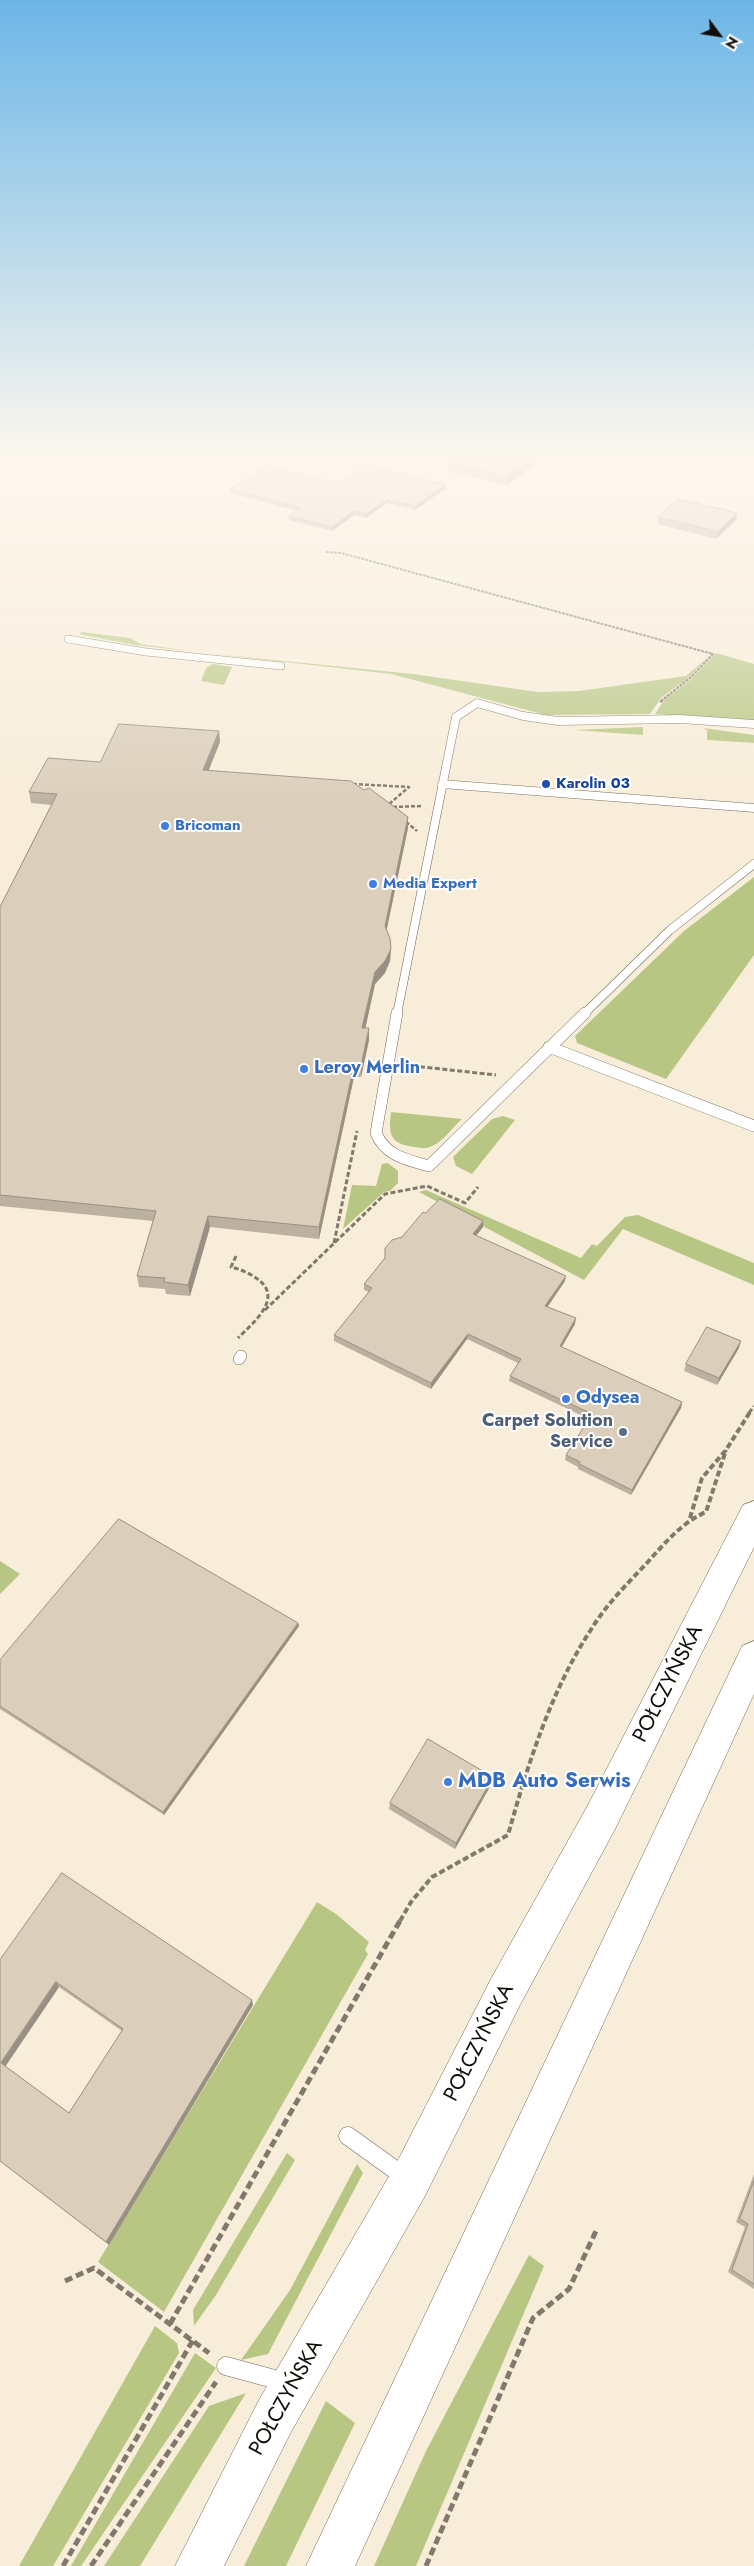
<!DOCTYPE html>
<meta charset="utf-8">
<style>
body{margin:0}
#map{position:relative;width:754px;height:2566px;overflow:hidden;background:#f8edd9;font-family:Jost,sans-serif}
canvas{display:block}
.north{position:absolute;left:694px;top:10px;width:50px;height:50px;-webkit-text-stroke:4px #fff;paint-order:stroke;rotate:121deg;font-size:14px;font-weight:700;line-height:20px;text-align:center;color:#110d07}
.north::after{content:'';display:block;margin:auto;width:18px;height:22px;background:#110d07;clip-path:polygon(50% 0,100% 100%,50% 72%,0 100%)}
</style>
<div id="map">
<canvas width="754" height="2566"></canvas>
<div class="north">N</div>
</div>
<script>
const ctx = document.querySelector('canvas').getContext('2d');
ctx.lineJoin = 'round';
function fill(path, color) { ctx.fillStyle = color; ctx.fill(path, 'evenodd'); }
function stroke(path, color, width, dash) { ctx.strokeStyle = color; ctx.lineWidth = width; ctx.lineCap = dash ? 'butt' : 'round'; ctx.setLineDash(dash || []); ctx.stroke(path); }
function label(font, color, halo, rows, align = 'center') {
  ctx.font = font + ' Jost,sans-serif'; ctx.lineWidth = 4; ctx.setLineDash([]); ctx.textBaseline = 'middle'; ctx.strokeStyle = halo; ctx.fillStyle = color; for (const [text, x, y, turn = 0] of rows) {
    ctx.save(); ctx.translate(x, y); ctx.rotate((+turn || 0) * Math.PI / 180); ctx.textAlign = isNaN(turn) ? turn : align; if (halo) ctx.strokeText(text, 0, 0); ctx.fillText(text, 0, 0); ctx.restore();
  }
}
fill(new Path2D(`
 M 82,632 L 130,638 L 141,644 L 196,652 L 413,674 L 538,692 L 579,691 L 686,676 L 710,655 L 689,677 L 661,698 L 650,714 L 546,715 L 391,674 L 135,645 L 79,634 Z
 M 716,653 L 754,664 L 754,720 L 655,714 L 665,699 L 690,680 Z
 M 213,664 L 232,667 L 224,685 L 201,681 L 206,668 Z
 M 643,727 L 643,735 L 574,730 Z
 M 703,728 L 754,735 L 754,743 L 707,740 L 707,730 Z
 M 754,877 L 754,955 L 666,1079 L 577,1043 L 575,1036 L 684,931 Z
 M 391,1112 L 462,1119 C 452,1128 440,1146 426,1148 C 423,1149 418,1147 414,1147 C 390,1144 388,1134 391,1112 Z
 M 503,1116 L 515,1120 L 472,1174 L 456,1166 L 453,1157 L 492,1119 Z
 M 388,1163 L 398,1171 L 398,1183 L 390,1191 L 384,1192 L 343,1229 L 352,1185 L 376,1186 L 382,1164 Z
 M 426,1190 L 581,1258 L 592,1244 L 597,1246 L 625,1217 L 638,1215 L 754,1263 L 754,1285 L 623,1229 L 584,1280 L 419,1192 Z
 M 0,1561 L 20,1574 L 0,1594 Z
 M 317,1902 L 336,1914 L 369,1942 L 365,1950 L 368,1954 L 164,2312 L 98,2262 Z
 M 287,2153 L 295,2160 L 216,2295 L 194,2326 L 193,2310 Z
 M 357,2164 L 363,2173 L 268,2354 L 241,2360 L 290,2290 Z
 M 529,2255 L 544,2266 L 416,2566 L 374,2566 L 426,2451 Z
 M 155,2326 L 177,2343 L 179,2353 L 53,2566 L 19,2566 Z
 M 195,2353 L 216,2368 L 81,2566 L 71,2566 Z
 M 246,2393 L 140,2566 L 104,2566 L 209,2406 Z
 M 326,2401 L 355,2423 L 286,2566 L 244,2566 Z`), '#b7c783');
const serviceFar3 = new Path2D(`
 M 68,639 L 146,652 L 281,666`);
const serviceFar2 = new Path2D(`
 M 442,784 L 754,808
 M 397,1014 L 456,717 L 477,703 L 523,716 L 558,721 L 680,719 L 754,724
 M 584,1014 L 670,930 L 754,864`);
const serviceFar1 = new Path2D(`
 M 397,1013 L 376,1133 C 385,1156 408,1160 429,1166 L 585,1013
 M 549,1047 L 754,1126
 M 239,1359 L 241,1356`);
const service = new Path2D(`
 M 348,2136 L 405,2177
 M 226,2366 L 285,2382`);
const secondary = new Path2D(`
 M 754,1501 L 754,1547 L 614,1831 L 520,2005 L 425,2196 L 291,2432 L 224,2566 L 175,2566 L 259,2400 L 395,2166 L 492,1977 L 588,1805 L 743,1505 Z
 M 754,1641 L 754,1694 L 355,2566 L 306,2566 L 742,1646 Z`);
stroke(serviceFar3, '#716856', 8);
stroke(serviceFar2, '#716856', 9);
stroke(serviceFar1, '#716856', 12);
stroke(service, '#716856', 19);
stroke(secondary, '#716856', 1);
stroke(new Path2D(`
 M 326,552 L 341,553 L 713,654 L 691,677 L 661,701`), '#81796c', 2, [3, 1]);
stroke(new Path2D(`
 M 660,702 L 663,700
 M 353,784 L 409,787 L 388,805
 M 393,807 L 421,806
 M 406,822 L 417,831`), '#81796c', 2.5, [4, 2]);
stroke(new Path2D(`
 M 405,1065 L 496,1075
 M 334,1243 L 357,1131
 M 236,1256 L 231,1267 C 240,1269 249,1273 256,1278 C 285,1297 254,1322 238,1338
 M 265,1310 L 385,1194 L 427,1186 L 465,1203 L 478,1187
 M 749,1413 L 754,1406`), '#81796c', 3, [5, 2.5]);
stroke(new Path2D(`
 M 690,1518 L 702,1478 L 726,1450 L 750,1412
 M 400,1921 L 411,1902 L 432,1877 L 508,1835 C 528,1764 551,1690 592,1628 C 607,1604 627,1584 646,1564 C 664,1544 681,1523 706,1512 L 726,1450`), '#81796c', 4, [6, 3]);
stroke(new Path2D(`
 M 65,2281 L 94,2268 L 209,2353
 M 170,2324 L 401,1919
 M 63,2566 L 193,2340
 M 91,2566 L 216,2382
 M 426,2566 L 533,2318 L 569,2289 L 596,2231`), '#81796c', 5, [8, 4]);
stroke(serviceFar3, '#fff', 7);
stroke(serviceFar2, '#fff', 8);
stroke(serviceFar1, '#fff', 11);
stroke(service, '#fff', 18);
fill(secondary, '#fff');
fill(new Path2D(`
 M 536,456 L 535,464 L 507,485 L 449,472 L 449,463 Z
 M 338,483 L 446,488 L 415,510 L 387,503 L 366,518 L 354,515 L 332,531 L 289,520 L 289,516 L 297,511 L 230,493 L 230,489 Z
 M 737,513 L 736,520 L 716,539 L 657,524 L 658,517 Z
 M 219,731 L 220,742 L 209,770 L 364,790 L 408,817 L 408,828 L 386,930 L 391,949 L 390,961 L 385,973 L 375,984 L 365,1028 L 369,1040 L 361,1077 L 354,1077 L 319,1239 L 210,1227 L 190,1296 L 166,1294 L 165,1289 L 139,1287 L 137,1276 L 153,1221 L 0,1206 L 0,907 L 52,805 L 31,803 L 29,792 L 100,762 Z
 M 483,1227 L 476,1236 L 565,1281 L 547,1307 L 575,1324 L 562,1347 L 682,1402 L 681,1408 L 631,1495 L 578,1469 L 578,1467 L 565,1460 L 566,1455 L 589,1419 L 509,1381 L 510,1376 L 518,1363 L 467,1339 L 431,1389 L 334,1341 L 334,1335 L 369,1292 L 364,1290 L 364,1284 L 385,1258 Z
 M 739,1348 L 717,1385 L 684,1371 L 686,1364 Z
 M 298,1623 L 299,1626 L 164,1815 L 0,1709 L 0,1660 Z
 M 492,1783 L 455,1849 L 389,1809 L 390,1803 Z
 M 0,1960 L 253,2005 L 109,2245 L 0,2161 ZM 59,1987 L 122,2031 L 69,2113 L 5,2066 Z
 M 754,2174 L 754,2289 L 728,2272 L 745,2227 L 736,2222 Z`), '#bcb1a1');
fill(new Path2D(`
 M 536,456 L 535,464 L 507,485 L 507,477 Z
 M 446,485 L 446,488 L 415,510 L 415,506 Z
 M 387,500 L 387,503 L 366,518 L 366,514 Z
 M 354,511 L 354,515 L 332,531 L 332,527 Z
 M 737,513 L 736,520 L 716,539 L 718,532 Z
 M 219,731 L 220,742 L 204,781 L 203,770 Z
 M 408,817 L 408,828 L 385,938 L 385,926 Z
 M 391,949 L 390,961 L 385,973 L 375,984 L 363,1039 L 362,1028 L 375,972 Z
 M 369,1028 L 369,1040 L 361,1077 L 361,1066 Z
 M 354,1065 L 354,1077 L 319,1239 L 319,1227 Z
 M 208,1216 L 210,1227 L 190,1296 L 188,1285 Z
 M 483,1221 L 483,1227 L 473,1240 L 473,1234 Z
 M 566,1276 L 565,1281 L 544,1312 L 545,1306 Z
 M 576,1318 L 575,1324 L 559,1351 L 560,1346 Z
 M 468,1334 L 467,1339 L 431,1389 L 431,1383 Z
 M 741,1341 L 739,1348 L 717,1385 L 719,1378 Z
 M 682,1402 L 681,1408 L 631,1495 L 632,1490 Z
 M 298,1623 L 299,1626 L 164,1815 L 163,1812 Z
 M 493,1777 L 492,1783 L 455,1849 L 456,1843 Z
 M 56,1982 L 59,1987 L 5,2067 L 1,2063 Z
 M 252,2000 L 253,2005 L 109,2245 L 106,2242 Z`), '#999083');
const building = new Path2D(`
 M 462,454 L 528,454 L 536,456 L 507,477 L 449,463 Z
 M 365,465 L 446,485 L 415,506 L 387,500 L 366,514 L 354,511 L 332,527 L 289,516 L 301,508 L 230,489 L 266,467 L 338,483 Z
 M 678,499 L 737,513 L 718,532 L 658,517 Z
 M 119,724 L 219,731 L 203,770 L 351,781 L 364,790 L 369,788 L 408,817 L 385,926 L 390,938 L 391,949 L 385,961 L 375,972 L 362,1028 L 369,1028 L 361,1066 L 354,1065 L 319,1227 L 208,1216 L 188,1285 L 164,1282 L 165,1278 L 137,1276 L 156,1211 L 0,1195 L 0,907 L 57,794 L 29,792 L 48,758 L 100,762 Z
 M 440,1199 L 483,1221 L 473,1234 L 566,1276 L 545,1306 L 576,1318 L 560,1346 L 682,1402 L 632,1490 L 579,1464 L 580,1462 L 566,1455 L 592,1414 L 510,1376 L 521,1359 L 468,1334 L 431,1383 L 334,1335 L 372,1288 L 364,1284 L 385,1258 L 385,1248 L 392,1240 L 402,1237 L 423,1212 L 425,1213 Z
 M 707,1327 L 741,1341 L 719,1378 L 686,1364 Z
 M 119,1519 L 298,1623 L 163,1812 L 0,1706 L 0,1660 Z
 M 428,1739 L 493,1777 L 456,1843 L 390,1803 Z
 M 62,1873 L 252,2000 L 106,2242 L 0,2161 L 0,1960 ZM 56,1982 L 123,2029 L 69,2113 L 1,2063 Z
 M 754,2181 L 754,2284 L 732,2270 L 748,2224 L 740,2219 Z`);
fill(building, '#dbcebb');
stroke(building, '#999083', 1);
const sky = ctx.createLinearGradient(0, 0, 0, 813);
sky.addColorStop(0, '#6cb6e7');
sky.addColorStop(0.56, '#fcf7ee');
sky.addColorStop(1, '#fcf7ee00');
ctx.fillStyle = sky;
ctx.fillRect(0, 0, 754, 813);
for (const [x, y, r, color] of [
 [546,784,5,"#1a4fb4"],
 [165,826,5,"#3f7fe0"],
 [373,884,5,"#3f7fe0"],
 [304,1069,5,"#3f7fe0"],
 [566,1399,5,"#3f7fe0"],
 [623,1432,5,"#5c6f8a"],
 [448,1782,5,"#3f7fe0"]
]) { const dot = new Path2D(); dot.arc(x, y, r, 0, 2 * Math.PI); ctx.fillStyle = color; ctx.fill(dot); stroke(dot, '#fff', 2); }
label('bold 15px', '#164399', '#fff', [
 ["Karolin 03",556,784]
], 'left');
label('bold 15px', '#366cbe', '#fff', [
 ["Bricoman",175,826],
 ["Media Expert",383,884]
], 'left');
label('bold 18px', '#366cbe', '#fff', [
 ["Leroy Merlin",314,1069],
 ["Odysea",576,1399]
], 'left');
label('bold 18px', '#4e5e75', '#fff', [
 ["Carpet Solution",613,1422],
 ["Service",613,1443]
], 'right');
label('21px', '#110d07', '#fff', [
 ["POŁCZYŃSKA",669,1684,-63],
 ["POŁCZYŃSKA",480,2043,-63],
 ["POŁCZYŃSKA",287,2398,-61]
]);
label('bold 21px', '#366cbe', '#fff', [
 ["MDB Auto Serwis",458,1782]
], 'left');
</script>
